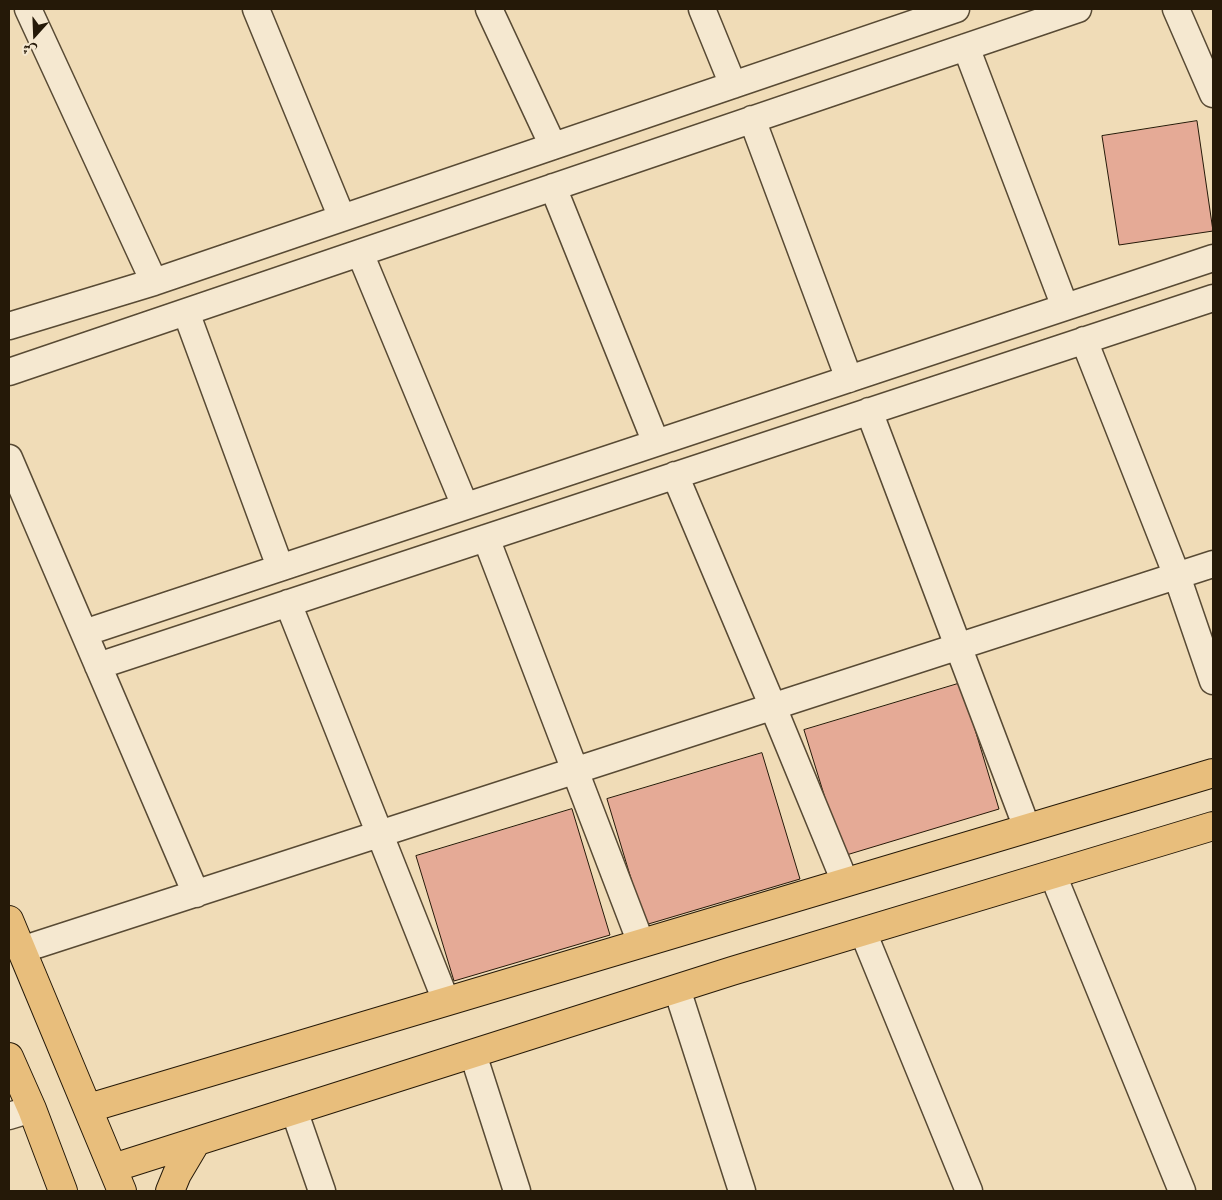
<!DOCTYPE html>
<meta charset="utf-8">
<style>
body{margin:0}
#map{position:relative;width:1222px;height:1200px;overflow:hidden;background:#f0dcb7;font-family:"IM FELL Great Primer",Amiri,serif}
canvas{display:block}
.frame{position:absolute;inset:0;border:10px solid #251908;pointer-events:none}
.north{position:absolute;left:10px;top:10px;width:50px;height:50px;-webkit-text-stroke:4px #f5e8d0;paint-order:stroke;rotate:200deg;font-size:14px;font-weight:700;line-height:20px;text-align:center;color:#251908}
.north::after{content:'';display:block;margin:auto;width:18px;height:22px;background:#251908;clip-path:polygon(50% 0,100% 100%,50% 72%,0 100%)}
</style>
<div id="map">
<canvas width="1222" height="1200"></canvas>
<div class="frame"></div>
<div class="north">ش</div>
</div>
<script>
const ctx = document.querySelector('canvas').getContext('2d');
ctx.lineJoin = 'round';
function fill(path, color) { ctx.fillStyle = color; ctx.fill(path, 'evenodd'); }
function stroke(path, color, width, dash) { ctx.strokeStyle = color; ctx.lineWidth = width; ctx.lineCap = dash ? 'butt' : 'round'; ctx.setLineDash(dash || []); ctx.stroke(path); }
const building = new Path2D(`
 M 1197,121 L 1213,231 L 1119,245 L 1102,136 Z
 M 961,683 L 999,809 L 843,856 L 804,730 Z
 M 762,753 L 800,879 L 645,925 L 607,799 Z
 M 572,809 L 610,935 L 454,981 L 416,856 Z`);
fill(building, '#e5aa96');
stroke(building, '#251908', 1);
const minor = new Path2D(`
 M 28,9 L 154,282
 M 256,9 L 342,218
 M 489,9 L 553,146
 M 702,9 L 733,85
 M 1176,9 L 1213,94
 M 966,47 L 1065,307
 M 752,119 L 849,379
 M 553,187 L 656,443
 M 360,253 L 465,506
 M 186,312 L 280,567
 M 9,326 L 154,282 L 956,9
 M 1084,340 L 1177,576 L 1213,681
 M 9,372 L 1078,9
 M 869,411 L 1027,828
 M 9,458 L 196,894
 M 675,475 L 773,707 L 845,882
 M 486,538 L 641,943
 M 288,603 L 446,1001
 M 84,633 L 1213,258
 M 98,666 L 1213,298
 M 1053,875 L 1182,1191
 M 863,932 L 969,1191
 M 21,950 L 1213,564
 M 677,989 L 742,1191
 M 473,1054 L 517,1191
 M 294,1110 L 322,1191
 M 9,1116 L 32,1109`);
const major = new Path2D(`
 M 9,920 L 122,1191
 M 9,1057 L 32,1109 L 63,1191
 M 89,1108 L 1213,773
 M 113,1168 L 732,971 L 1213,826
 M 170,1191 L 177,1174 L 196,1142`);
stroke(minor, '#584a34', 29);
stroke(major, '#251908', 30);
stroke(minor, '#f5e8d0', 26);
stroke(major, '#e8be7c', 28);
</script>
